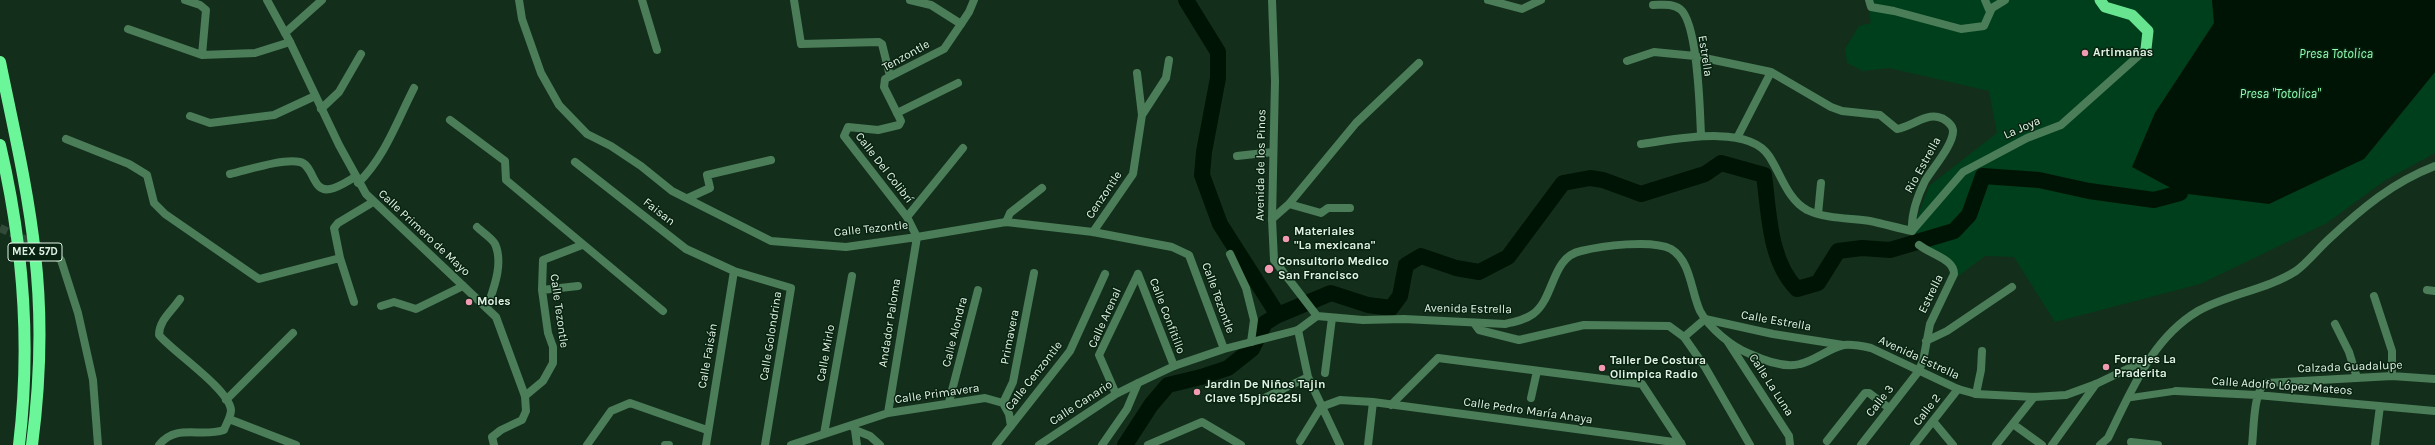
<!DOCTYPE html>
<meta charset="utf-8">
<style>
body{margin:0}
canvas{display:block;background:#132e1b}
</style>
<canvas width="2435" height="445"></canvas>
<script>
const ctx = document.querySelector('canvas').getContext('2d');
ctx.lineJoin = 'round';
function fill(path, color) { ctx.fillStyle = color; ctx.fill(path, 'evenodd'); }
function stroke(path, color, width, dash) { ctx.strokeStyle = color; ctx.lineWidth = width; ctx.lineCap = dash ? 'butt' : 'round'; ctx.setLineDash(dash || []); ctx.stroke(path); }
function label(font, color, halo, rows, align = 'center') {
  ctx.font = font + ' Karla,sans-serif'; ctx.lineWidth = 3; ctx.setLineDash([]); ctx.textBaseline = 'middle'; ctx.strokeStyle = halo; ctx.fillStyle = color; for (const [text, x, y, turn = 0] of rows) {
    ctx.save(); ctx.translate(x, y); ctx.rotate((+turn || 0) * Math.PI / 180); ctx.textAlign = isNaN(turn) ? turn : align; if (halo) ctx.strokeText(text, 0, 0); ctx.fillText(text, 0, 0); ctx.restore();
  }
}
fill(new Path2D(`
 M 1867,0 L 2212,0 L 2214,23 L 2155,113 L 2133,168 L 2364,159 L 2435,72 L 2435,153 L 2384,181 L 2327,223 L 2200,284 L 2055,322 L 2014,257 L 1985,256 L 1957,277 L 1951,260 L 1923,251 L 1914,226 L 1929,186 L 1997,133 L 1989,91 L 1889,68 L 1863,71 L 1847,63 L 1845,49 L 1859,26 L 1871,23 Z`), '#003f1b');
fill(new Path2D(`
 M 2212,0 L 2435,0 L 2435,72 L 2364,159 L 2269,204 L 2180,193 L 2132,167 L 2155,113 L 2214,23 Z`), '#001405');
stroke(new Path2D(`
 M 1186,0 L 1218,52 L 1218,78 L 1204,152 L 1202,175 L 1220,224 L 1278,315
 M 1125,445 L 1151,405 L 1168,385 L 1201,377 L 1228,368 L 1252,349 L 1265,323 L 1278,315 L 1331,293 L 1368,305 L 1391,308 L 1400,296 L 1406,265 L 1421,256 L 1456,268 L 1479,272 L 1508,257 L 1563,183 L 1590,178 L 1603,180 L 1641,194 L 1705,174 L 1721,163 L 1764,175 C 1769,212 1769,261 1797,289 L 1818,283 L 1838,251 L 1862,248 L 1890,250 L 1954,231 L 1969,215 L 1983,176 L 2039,180 L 2089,191 L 2154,200 L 2180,193`), '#001405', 16);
stroke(new Path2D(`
 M 0,228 L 44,248`), '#324b39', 8, [8, 4]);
stroke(new Path2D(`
 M 2128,398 L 2176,391`), '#4a7d58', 7);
stroke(new Path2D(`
 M 185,0 L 200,5 L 206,10 L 202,55
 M 519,0 L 522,19 L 541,73 L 559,105 L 587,134 L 611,146 L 641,166 L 672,191 L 771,241 L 846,247 L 917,237 L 888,413
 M 642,0 L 657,50
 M 794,0 L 801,44 L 879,42 L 882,44 L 890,76
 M 1488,0 L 1522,9 L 1541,0
 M 1869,0 L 1871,7 L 1894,11 L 1961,29 L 1984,26 L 1992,8 L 2005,0
 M 1985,0 L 1990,12
 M 1653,5 C 1662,5 1672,3 1680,9 C 1698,23 1700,112 1701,136
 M 961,24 L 969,12 L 974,0
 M 128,29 L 202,55 L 255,53 L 290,42
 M 285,33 L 322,0
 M 1627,61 L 1654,52 L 1695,56 L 1771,72 L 1831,107 L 1842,111 L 1880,115 L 1897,129 C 1910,127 1925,114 1938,117 C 1944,118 1952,124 1953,130 C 1954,144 1932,169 1925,181 C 1917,197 1911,213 1912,231
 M 1137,73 L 1142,115
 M 321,109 L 339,92 L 361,54
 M 897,113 L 958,83
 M 190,116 L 210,123 L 274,115 L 315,96
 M 450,120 L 505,161 L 506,180 L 663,311
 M 1737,138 L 1771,72
 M 66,139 L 129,164 L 147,175 L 154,203 L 165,214 L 259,279 L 340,258
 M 1641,144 C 1672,140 1748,123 1769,156 C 1781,174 1787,199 1807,210 C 1826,219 1850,218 1870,221 C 1884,224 1898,228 1912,231
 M 1237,156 L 1273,152
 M 575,162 L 686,249 L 734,271 L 791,288 L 765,445
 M 230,174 C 248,170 283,158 300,162 C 314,165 312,193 330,189 C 338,188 348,181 355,177
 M 358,183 C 385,157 397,121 414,88
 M 688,198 L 710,188 L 707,175 L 771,160
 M 1289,204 L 1321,213 L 1328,208 L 1350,208
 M 1818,214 L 1821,183
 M 907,217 L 963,148
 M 1272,219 L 1289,204 L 1356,123 L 1419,63
 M 1006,222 L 1010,213 L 1042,188
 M 477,227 C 482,232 492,238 495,244 C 504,264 493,290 487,308
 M 1912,231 L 1963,172 L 2027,138 L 2061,125 L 2146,49
 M 1093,232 L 1133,174 L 1142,115 L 1166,78 L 1169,60
 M 44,248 L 61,260 L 78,313 L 93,380 L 98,445
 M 1230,254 L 1246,288 L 1254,320 L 1251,342
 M 1138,274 L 1174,366
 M 542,290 L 578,286
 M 2427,290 L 2435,291
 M 2374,296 L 2392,351 L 2392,376
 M 354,302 L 340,258 L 334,228 L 338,223 L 373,202
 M 381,306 L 394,302 L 416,309 L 463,286
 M 1474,323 L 1479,330 L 1519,340 L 1584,325 L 1669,326 L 1684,337 L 1705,367 L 1750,445
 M 2335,324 L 2349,352 L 2357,378
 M 1298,330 L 1308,377 L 1340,445
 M 1684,337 L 1705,319 L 1773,334 L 1843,345
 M 1926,341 L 1947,331 L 2012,287
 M 1728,342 L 1789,436 L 1790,445
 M 1325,373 L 1332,318
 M 2176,391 L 2257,395 L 2435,411
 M 1116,394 L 1099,355 L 1138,274
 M 1976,394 L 1981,370 L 1982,351
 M 525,396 L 543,381 L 553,363 L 553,347 L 548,333 L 542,290 L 543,260 L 582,245
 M 1531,398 L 1537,371
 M 226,400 L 293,333
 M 1260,400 L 1308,377
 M 949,402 L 978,290
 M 1003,403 L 1013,382 L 1034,273
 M 1391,405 L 1438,358 L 1642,384 L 1682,445
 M 229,419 L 296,445
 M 1933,421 L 1953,445
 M 2013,424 L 2042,445
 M 852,425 L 855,430 L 870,436 L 880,445
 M 855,430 L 857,445
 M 824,434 L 852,276
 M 1300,441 L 1321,407 L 1340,400 L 1373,402 L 1681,443
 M 1827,441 L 1865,393 L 1869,393 L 1889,408
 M 2131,442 L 2158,445
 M 159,445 C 177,423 200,438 224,430 C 226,424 231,417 231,410 C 229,389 173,352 159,335 C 159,320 172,311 180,299
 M 587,445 L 611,411 L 630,403 L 707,430
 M 665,445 L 669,445
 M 706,445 L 734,271
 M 791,445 L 888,413 L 985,398 L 1003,403 L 1009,414 L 1011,426
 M 996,445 L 1070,351 L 1105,274
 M 1039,445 L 1116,394 L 1138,383
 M 1148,445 L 1202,422 L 1241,445
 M 1368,445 L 1373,402
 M 1861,445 L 1918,372 L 1923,361 L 1930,324 L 1954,274 C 1954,259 1932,255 1919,245
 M 1914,445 L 1958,389
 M 1996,445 L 2034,397
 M 2052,445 L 2096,384
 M 2252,445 C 2254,430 2253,390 2266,383 L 2392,376 L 2435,379
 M 2375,445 L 2380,406`), '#4a7d58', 8);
stroke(new Path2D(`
 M 267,0 L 290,42 L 339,145 L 366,194 L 496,317 L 525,396 L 526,411 L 522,420 L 501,430 L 492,437 L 494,445
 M 910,0 L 931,5 L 961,24 L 944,49 L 885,79 L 884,87 L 901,121 L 899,125 L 878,130 L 848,127 L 844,136 L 907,217 L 917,237 L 1006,222 L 1093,232 L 1172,247 L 1189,255 L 1224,349
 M 1272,0 L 1275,81 L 1272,219 L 1274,260 L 1317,316
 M 1102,445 L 1127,409 L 1138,383 L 1174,366 L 1224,349 L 1298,330 L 1317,316 L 1363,320 L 1404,319 L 1505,324 C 1515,322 1525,320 1533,314 C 1555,298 1551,257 1581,251 C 1601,246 1652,239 1671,249 C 1691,261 1691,292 1700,311 C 1709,328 1732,347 1750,354 C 1763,360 1785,368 1800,364 C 1814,361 1831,347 1844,345 C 1853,344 1862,346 1871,348 L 1958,389 L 1976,394 L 2034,397 L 2066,395 L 2096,384 L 2148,359
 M 2100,445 L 2108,438 C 2131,392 2151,339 2198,311 C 2228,294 2266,290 2296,271 C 2308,262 2318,249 2329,239 C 2361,209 2393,182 2435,166`), '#4a7d58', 8);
stroke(new Path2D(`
 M 2100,0 L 2105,7 L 2132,15 L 2148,31 L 2146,49`), '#68e490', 11);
stroke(new Path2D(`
 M 0,62 C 13,126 28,189 35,254 C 42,315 40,384 32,445
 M 0,145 C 23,243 31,345 19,445`), '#6cf69a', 12);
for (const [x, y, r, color] of [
 [2085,53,4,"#f19ab2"],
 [1286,239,4,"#f19ab2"],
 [1269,269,5,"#f19ab2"],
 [469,302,4,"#f19ab2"],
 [2106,367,4,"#f19ab2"],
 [1602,368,4,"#f19ab2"],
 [1197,392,4,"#f19ab2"]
]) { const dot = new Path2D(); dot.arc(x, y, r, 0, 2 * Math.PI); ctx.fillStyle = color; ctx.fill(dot); stroke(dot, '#082411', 1.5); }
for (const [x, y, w] of [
 [35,252,54]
]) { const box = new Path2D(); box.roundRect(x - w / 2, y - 9, w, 18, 3); ctx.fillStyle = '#082411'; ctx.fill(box); stroke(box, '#e2f2e5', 1); }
label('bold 11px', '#e2f2e5', null, [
 ["MEX 57D",35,252]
]);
label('bold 12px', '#e2f2e5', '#082411', [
 ["Artimañas",2093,53],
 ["Materiales",1294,232],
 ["\"La mexicana\"",1294,246],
 ["Consultorio Medico",1278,262],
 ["San Francisco",1278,276],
 ["Moles",477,302],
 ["Forrajes La",2114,360],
 ["Praderita",2114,374],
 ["Taller De Costura",1610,361],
 ["Olimpica Radio",1610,375],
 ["Jardin De Niños Tajin",1205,385],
 ["Clave 15pjn6225i",1205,399]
], 'left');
label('12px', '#e2f2e5', '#082411', [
 ["Tenzontle",906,56,-29],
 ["Estrella",1705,56,81],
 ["La Joya",2022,128,-24],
 ["Avenida de los Pinos",1261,165,-89],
 ["Rio Estrella",1923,165,-61],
 ["Calle Del Colibrí",884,168,52],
 ["Cenzontle",1104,195,-56],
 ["Faisan",659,212,38],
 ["Calle Tezontle",871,229,-6],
 ["Calle Primero de Mayo",424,233,43],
 ["Estrella",1931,294,-64],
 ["Calle Tezontle",1218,298,70],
 ["Avenida Estrella",1468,309,1],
 ["Calle Tezontle",559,311,82],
 ["Calle Confitillo",1167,316,69],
 ["Calle Arenal",1105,318,-66],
 ["Calle Estrella",1776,321,10],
 ["Andador Paloma",890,323,-81],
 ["Calle Alondra",955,332,-76],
 ["Calle Golondrina",771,336,-81],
 ["Primavera",1010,337,-79],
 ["Calle Mirlo",826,353,-80],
 ["Calle Faisán",708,356,-80],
 ["Avenida Estrella",1919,358,25],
 ["Calzada Guadalupe",2350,367,-2],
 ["Calle Cenzontle",1034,376,-52],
 ["Calle La Luna",1771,385,57],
 ["Calle Adolfo López Mateos",2282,386,4],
 ["Calle Primavera",937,394,-8],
 ["Calle 3",1880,401,-52],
 ["Calle Canario",1081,403,-33],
 ["Calle 2",1927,410,-52],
 ["Calle Pedro María Anaya",1528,411,8]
]);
label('italic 13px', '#93ffb2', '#082411', [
 ["Presa Totolica",2336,54],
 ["Presa \"Totolica\"",2280,94]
]);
</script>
